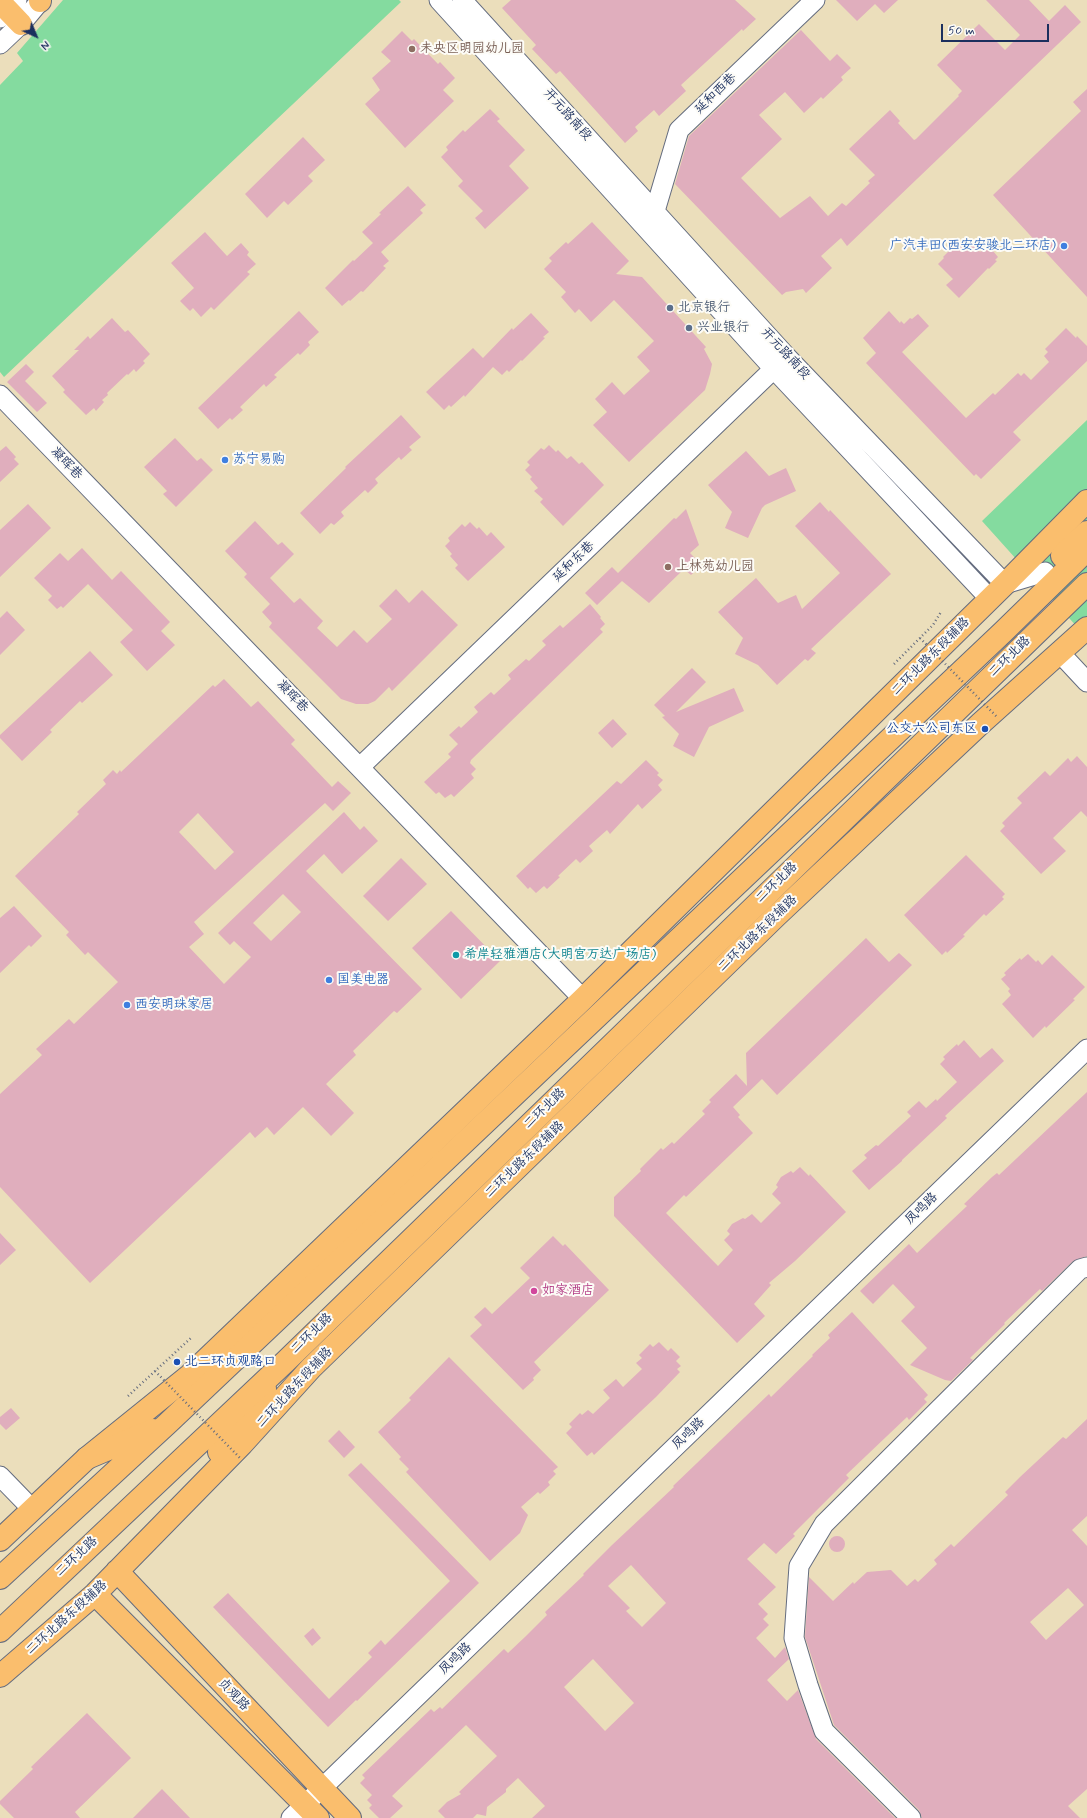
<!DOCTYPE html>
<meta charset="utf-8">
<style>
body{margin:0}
#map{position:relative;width:1087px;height:1818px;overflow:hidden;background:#ebdebb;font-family:Mynerve,sans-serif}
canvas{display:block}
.north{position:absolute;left:16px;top:16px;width:40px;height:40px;-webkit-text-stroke:3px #fdfcf7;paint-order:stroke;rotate:136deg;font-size:11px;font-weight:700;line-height:16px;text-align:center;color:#1b2f5e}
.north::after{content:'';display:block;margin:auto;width:14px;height:18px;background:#1b2f5e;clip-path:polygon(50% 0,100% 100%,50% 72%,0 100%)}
.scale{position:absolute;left:941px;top:24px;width:108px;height:18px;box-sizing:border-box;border:2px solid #1b2f5e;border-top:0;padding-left:5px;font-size:12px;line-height:14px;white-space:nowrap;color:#1b2f5e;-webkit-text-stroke:3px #fdfcf7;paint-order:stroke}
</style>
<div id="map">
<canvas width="1087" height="1818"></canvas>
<div class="north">N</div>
<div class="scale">50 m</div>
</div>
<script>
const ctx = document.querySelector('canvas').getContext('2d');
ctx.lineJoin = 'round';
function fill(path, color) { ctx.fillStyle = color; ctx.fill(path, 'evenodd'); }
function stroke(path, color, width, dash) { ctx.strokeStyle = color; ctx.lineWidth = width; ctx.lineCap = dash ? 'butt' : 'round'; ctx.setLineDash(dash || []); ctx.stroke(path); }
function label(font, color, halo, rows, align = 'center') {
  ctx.font = font + ' Mynerve,"LXGW WenKai TC",sans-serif'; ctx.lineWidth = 4; ctx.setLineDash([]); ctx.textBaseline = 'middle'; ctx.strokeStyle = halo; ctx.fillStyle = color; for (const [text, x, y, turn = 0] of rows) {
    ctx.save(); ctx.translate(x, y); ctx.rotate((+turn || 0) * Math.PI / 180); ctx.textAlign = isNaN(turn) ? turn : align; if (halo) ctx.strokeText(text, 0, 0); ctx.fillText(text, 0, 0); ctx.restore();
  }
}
fill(new Path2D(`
 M 63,0 L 399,0 L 401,2 L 4,377 L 0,372 L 0,85 L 23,61 L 17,53 Z
 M 1087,420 L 1087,638 L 982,521 Z`), '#84db9f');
fill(new Path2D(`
 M 511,0 L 735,0 L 756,19 L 743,31 L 742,29 L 681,85 L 686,91 L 659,116 L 654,110 L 635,127 L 638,131 L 625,143 L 560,71 L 556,74 L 532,49 L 536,45 L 502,8 Z
 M 836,0 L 898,0 L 884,13 L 875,4 L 857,21 Z
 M 986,0 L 1029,0 L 1049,21 L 1065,5 L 1081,22 L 847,246 L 841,238 L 821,256 L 832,268 L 806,293 L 803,289 L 786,292 L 782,295 L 675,184 L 689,136 L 801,30 L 830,61 L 837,54 L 851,68 L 841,77 L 843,80 L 823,99 L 821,97 L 804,113 L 785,92 L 759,115 L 782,139 L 741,178 L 780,218 L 810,196 L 828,216 L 842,203 L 846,206 L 870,183 L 868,181 L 875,175 L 849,149 L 890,110 L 900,121 L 898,123 L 914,140 L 916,139 L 959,96 L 958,95 L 962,91 L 937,65 L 979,24 L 1005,50 L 1020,35 Z
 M 402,31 L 412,41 L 414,39 L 438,64 L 440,62 L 455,78 L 443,90 L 454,101 L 405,148 L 365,104 L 380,90 L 372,78 L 391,61 L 381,52 Z
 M 1087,89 L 1087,297 L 993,195 L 1081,111 L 1073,102 Z
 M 490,109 L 500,119 L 497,121 L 525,150 L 509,166 L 529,188 L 485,229 L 475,218 L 483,211 L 458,186 L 463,181 L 441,157 L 448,150 L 446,147 L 463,130 L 465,132 Z
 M 303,137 L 325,160 L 308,176 L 313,181 L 288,205 L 284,201 L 267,218 L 245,194 Z
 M 408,186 L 426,205 L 420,210 L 423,213 L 381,252 L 389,261 L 383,266 L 386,268 L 363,292 L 361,291 L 350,301 L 349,300 L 342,306 L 325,288 L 353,260 L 354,261 L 373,243 L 362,232 L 381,214 L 379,213 Z
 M 592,222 L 629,261 L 616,274 L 642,277 L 706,347 L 704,349 L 712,364 L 710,374 L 705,390 L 629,462 L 593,425 L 607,412 L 595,399 L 612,382 L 624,395 L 650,371 L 637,357 L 654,341 L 614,300 L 591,322 L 579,309 L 575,313 L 561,297 L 566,292 L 544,269 L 552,261 L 549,258 L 566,242 L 568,244 Z
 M 205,232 L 227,256 L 241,243 L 249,252 L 247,255 L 256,264 L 247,272 L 250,274 L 214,310 L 211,307 L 201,317 L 193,308 L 190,311 L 180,301 L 194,288 L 171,263 Z
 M 966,237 L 980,252 L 988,245 L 998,257 L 995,260 L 997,261 L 989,269 L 988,268 L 959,298 L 946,285 L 953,279 L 938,264 L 944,258 L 943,257 L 960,240 L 961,242 Z
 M 299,311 L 319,332 L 308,342 L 310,345 L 300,355 L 298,353 L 274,375 L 277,377 L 266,387 L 264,384 L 240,407 L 243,410 L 232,420 L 230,418 L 218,429 L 198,408 Z
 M 889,311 L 900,323 L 901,321 L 904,324 L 910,318 L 912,319 L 918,314 L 929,326 L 902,352 L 966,418 L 993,393 L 995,395 L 1018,373 L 1021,376 L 1024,373 L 1031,380 L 1049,362 L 1044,356 L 1048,352 L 1045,349 L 1066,328 L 1076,338 L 1077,336 L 1087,346 L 1087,361 L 1013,432 L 1021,440 L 981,479 L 976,474 L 974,476 L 866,363 L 876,353 L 863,338 Z
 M 531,313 L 549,332 L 543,337 L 545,338 L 522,361 L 521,360 L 509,372 L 507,370 L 502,375 L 493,367 L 465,397 L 464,395 L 451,407 L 449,405 L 444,410 L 426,392 L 473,348 L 483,358 L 512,328 L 513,330 Z
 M 112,318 L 125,332 L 128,330 L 150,354 L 143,361 L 145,363 L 136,372 L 134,369 L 128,375 L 127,374 L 107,393 L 108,395 L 102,400 L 104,402 L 96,411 L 94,408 L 86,415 L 63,392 L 65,390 L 52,376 L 79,350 L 74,350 L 88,336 L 90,339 Z
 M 26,364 L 34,372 L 25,381 L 47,403 L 37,412 L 7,382 Z
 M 401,415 L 421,437 L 409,447 L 412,450 L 401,460 L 399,457 L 375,479 L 378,483 L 368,493 L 365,490 L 341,512 L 344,516 L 334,525 L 331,523 L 320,534 L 300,513 L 346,468 L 345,467 Z
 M 175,438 L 197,461 L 201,458 L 213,470 L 176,507 L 163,494 L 167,491 L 144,467 Z
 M 549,445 L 556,452 L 558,450 L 567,459 L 571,456 L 579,464 L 582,462 L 604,485 L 563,526 L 540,502 L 543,499 L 534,491 L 538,488 L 530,479 L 532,477 L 525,470 L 530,465 L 527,462 L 541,448 L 544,450 Z
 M 6,446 L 16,457 L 14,459 L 19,464 L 0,482 L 0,451 Z
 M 746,451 L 769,476 L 786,468 L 796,491 L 765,505 L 762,508 L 748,538 L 725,528 L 732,512 L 708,485 Z
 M 820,502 L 829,512 L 830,510 L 891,574 L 811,649 L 816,653 L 808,661 L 805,659 L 777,685 L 758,665 L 735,654 L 743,638 L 718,612 L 756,578 L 778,603 L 796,595 L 802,609 L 840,573 L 795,526 Z
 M 28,504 L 51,528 L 0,577 L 0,530 Z
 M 686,509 L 699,545 L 690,553 L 702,565 L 691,575 L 684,569 L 649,603 L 622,581 L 597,605 L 585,593 L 612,567 L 618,573 L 674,518 L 676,519 Z
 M 255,521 L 278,545 L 282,542 L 294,554 L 270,578 L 294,603 L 300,598 L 323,621 L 317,628 L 337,647 L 354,630 L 367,643 L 392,619 L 379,606 L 396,589 L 409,603 L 422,590 L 458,625 L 392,691 L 389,687 L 375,701 L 368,704 L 356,704 L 341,699 L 269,627 L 272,623 L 262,612 L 270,604 L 244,577 L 247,574 L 225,551 Z
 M 470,522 L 477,529 L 479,527 L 487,536 L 491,532 L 505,547 L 468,581 L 455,568 L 458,565 L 450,556 L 452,554 L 445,546 L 450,541 L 448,538 L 462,524 L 465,527 Z
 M 82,548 L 112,580 L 121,571 L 170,622 L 161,631 L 175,645 L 147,671 L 120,642 L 133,630 L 88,584 L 63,608 L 61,606 L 57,609 L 48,600 L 52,596 L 34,578 L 60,553 L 68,561 Z
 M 590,604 L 601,617 L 600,618 L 605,624 L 600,629 L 603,632 L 471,760 L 470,763 L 476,769 L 471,774 L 474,778 L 454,797 L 451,794 L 445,798 L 439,792 L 436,794 L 424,782 L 451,757 L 448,754 L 458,744 L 449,735 L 459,726 L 461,728 L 478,712 L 474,707 L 491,692 L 494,695 L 511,679 L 508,675 L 526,659 L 529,661 L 546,645 L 542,641 L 560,625 L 563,628 Z
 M 7,611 L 25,630 L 0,655 L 0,618 Z
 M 90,651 L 113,675 L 82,703 L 80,701 L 50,730 L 52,732 L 22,761 L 0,738 L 0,735 Z
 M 692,668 L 706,682 L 676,712 L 734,688 L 744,711 L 709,727 L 694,757 L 673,746 L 679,734 L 662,717 L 665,716 L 654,705 Z
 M 224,679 L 251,707 L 258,701 L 295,740 L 291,744 L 332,787 L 338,781 L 351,793 L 333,811 L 325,803 L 194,922 L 204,934 L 189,947 L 224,984 L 251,957 L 234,941 L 230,945 L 218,933 L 344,812 L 360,830 L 364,826 L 378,841 L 342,874 L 324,854 L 306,871 L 422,989 L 397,1013 L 394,1011 L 353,1051 L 356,1055 L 326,1084 L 354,1113 L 331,1136 L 303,1107 L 274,1135 L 267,1127 L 255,1138 L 250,1132 L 90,1283 L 0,1187 L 0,1094 L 42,1055 L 36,1049 L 69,1019 L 74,1024 L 118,982 L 88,952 L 85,955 L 66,935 L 69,932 L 15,876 L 79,814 L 77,812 L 106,784 L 103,780 L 113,770 L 117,774 L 120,770 L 121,772 L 213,685 L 215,687 ZM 198,813 L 234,852 L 215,870 L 179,832 ZM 283,894 L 301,912 L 271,941 L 253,923 Z
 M 613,719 L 627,734 L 612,748 L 598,733 Z
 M 1077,756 L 1087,767 L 1087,817 L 1081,811 L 1053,838 L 1066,851 L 1041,874 L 1000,831 L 1005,826 L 1002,823 L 1022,803 L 1017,798 L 1045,771 L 1050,776 L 1068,758 L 1071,762 Z
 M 646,760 L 659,773 L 657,775 L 663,780 L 658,785 L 662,790 L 642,809 L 638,804 L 610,834 L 607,830 L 589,846 L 593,851 L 580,863 L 576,859 L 558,876 L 560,877 L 547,889 L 544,886 L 536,893 L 530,887 L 528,889 L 516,876 L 617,781 L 621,784 Z
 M 966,855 L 1005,894 L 1002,897 L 1004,899 L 986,916 L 984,914 L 963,935 L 965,936 L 947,953 L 946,951 L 942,955 L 904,915 Z
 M 401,858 L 427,884 L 388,921 L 363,896 Z
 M 14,906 L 42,936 L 31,947 L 29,945 L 0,973 L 0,918 Z
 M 451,911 L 500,961 L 461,999 L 412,948 Z
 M 866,938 L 889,962 L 899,953 L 912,965 L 777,1095 L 762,1079 L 733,1107 L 740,1115 L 738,1117 L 753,1133 L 686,1197 L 684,1195 L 666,1213 L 718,1266 L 733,1250 L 724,1240 L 730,1234 L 727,1231 L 732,1224 L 743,1218 L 745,1219 L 752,1214 L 761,1223 L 781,1203 L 772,1194 L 778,1187 L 776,1185 L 781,1177 L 791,1171 L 793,1173 L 800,1167 L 809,1176 L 810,1174 L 846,1212 L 795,1261 L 769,1283 L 771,1285 L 754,1304 L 765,1316 L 737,1343 L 614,1216 L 614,1197 L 641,1171 L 640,1169 L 661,1148 L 663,1150 L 672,1142 L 674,1144 L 705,1114 L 702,1111 L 711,1102 L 709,1100 L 736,1074 L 747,1086 L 746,1053 Z
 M 1028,954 L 1036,962 L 1038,960 L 1042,965 L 1052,955 L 1085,987 L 1073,999 L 1075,1000 L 1046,1028 L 1045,1026 L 1033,1038 L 1002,1004 L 1011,995 L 1008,991 L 1010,989 L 1001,979 L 1006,975 L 1004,973 L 1020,958 L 1021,960 Z
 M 964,1040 L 980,1058 L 992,1048 L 1004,1061 L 945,1116 L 947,1118 L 902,1160 L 902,1161 L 869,1190 L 852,1171 L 867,1158 L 864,1155 L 876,1145 L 878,1146 L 911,1116 L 907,1112 L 919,1101 L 926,1108 L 936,1099 L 937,1101 L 957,1082 L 940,1064 L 945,1059 L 943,1057 L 957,1044 L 958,1046 Z
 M 1087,1092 L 1087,1256 L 1073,1261 L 1042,1291 L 1040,1289 L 1004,1323 L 1005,1324 L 970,1358 L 973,1360 L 951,1381 L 945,1380 L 910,1365 L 927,1348 L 901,1321 L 915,1307 L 893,1284 L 873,1304 L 860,1291 L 909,1244 L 917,1253 L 967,1206 L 964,1204 L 992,1177 L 997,1173 L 999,1175 Z
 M 0,1233 L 16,1250 L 0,1265 Z
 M 553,1236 L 563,1246 L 565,1244 L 609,1290 L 534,1362 L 541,1370 L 533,1378 L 534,1380 L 523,1390 L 470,1336 L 482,1325 L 474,1317 L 485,1307 L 492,1314 L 530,1278 L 520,1268 Z
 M 852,1312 L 928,1395 L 924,1399 L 927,1402 L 909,1420 L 907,1417 L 846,1475 L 849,1478 L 793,1534 L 795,1536 L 776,1554 L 764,1543 L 747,1559 L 776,1587 L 758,1604 L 768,1614 L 763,1619 L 769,1625 L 756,1638 L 775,1658 L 785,1647 L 789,1659 L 767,1680 L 787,1701 L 798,1690 L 816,1739 L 895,1818 L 532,1818 L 545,1806 L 518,1778 L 506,1789 L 506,1792 L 487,1807 L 486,1816 L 477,1814 L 473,1818 L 445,1818 L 438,1811 L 447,1802 L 461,1794 L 459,1792 L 497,1756 L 466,1725 L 392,1796 L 403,1806 L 390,1818 L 379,1818 L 369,1808 L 372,1805 L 367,1800 L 372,1795 L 360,1783 L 365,1778 L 362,1775 L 431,1709 L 434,1712 L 440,1707 L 442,1709 L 504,1649 L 508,1653 L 526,1636 L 547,1615 L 545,1612 L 584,1575 L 583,1574 L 612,1545 L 674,1487 L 673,1486 L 769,1394 L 771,1397 L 813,1356 L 812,1355 L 830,1338 L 828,1335 ZM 631,1565 L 666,1603 L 642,1627 L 626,1611 L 630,1608 L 608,1586 ZM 593,1659 L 634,1703 L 605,1731 L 564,1687 Z
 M 659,1342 L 668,1351 L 671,1348 L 680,1357 L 676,1361 L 681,1366 L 677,1369 L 680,1372 L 656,1397 L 594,1455 L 592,1452 L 587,1456 L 566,1433 L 572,1427 L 569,1424 L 580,1413 L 582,1415 L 588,1410 L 593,1414 L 610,1398 L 603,1390 L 616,1379 L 623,1387 L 642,1369 L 636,1363 L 642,1358 L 639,1355 L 650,1344 L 653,1347 Z
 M 449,1357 L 558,1467 L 553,1471 L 556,1474 L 548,1482 L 550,1485 L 540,1494 L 538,1492 L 521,1507 L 528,1515 L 520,1533 L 490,1561 L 406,1472 L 409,1469 L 399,1459 L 401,1457 L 378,1432 L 411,1400 L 409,1398 Z
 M 11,1408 L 20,1418 L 6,1430 L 0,1424 L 0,1417 Z
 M 1087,1419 L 1087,1516 L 1072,1530 L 1087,1546 L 1087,1789 L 1068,1806 L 1080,1818 L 922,1818 L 919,1810 L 834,1725 L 805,1637 L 809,1577 L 833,1601 L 853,1582 L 854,1584 L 867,1572 L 891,1570 L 907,1586 L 915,1579 L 918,1582 L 937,1564 L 934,1560 L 951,1544 L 954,1547 L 1008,1495 L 1005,1492 L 1020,1477 L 1063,1437 L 1066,1439 ZM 1068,1588 L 1084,1605 L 1046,1640 L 1030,1622 Z
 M 339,1430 L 355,1447 L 344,1458 L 328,1441 Z
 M 361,1463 L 479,1583 L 357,1701 L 356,1700 L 328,1727 L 213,1607 L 228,1593 L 329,1699 L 372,1657 L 368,1653 L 381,1640 L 385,1645 L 450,1581 L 348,1475 Z
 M829 1544a8 8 0 1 1 16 0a8 8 0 1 1-16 0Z
 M 313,1628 L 321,1638 L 312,1646 L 304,1636 Z
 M 87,1713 L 131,1758 L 75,1812 L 80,1818 L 14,1818 L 0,1804 L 0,1801 L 33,1769 L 31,1767 Z
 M 162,1789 L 190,1818 L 133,1818 Z`), '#e0aebd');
const minor = new Path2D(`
 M 439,0 L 774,369 L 990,599
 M 462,0 L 787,357 L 1005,584 L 1045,572
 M 0,18 L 17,0
 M 0,44 L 21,24 L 41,0
 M 655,211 L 679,130 L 815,0
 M 0,395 L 583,999
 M 1059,652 L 1087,682
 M 360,767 L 783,360
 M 0,1476 L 32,1509
 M 291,1818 L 1087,1049
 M 911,1818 L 824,1731 L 808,1685 L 794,1638 L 799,1566 L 824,1524 L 1080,1269 L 1087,1267`);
const major = new Path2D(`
 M 40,0 L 40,1
 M 0,2 L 21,24
 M 219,1452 L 265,1389
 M 0,1540 L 87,1458 L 190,1375 L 583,999 L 1005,584 L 1087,501
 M 117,1571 L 350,1818
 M 95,1594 L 318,1818
 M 0,1676 L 95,1594 L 242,1444 L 311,1368 L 776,916 L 980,724 L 1087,628`);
const highway = new Path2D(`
 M 1062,556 L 1087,532
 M 87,1458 L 153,1430
 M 0,1578 L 168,1423 L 1003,632 L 1087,550
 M 0,1631 L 285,1362 L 1087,584`);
stroke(minor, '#646c7f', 21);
stroke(major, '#646c7f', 24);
stroke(highway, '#646c7f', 24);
stroke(new Path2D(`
 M 894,664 L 933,625 L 941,612
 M 128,1396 L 192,1337`), '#646c7f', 2.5, [1, 3]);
stroke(minor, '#fff', 19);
stroke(major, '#fabe6d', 22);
stroke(highway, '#fabe6d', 22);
stroke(new Path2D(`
 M 920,638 L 998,718
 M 155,1371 L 240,1458`), '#646c7f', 2.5, [1, 3]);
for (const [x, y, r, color] of [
 [412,49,4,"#8d6e63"],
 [1064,246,4,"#3f7fe0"],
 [670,308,4,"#5c6f8a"],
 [689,328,4,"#5c6f8a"],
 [225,460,4,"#3f7fe0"],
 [668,567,4,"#8d6e63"],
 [985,729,4,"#1a4fb4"],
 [456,955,4,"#0f9aa8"],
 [329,980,4,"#3f7fe0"],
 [127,1005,4,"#3f7fe0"],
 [534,1291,4,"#d1479c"],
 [177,1362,4,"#1a4fb4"]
]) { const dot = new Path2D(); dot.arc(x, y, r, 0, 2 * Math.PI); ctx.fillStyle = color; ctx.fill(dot); stroke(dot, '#fdfcf7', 1.5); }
label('13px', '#785e54', '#fdfcf7', [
 ["未央区明园幼儿园",420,49],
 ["上林苑幼儿园",676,567]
], 'left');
label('13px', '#1b2f5e', '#fdfcf7', [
 ["延和西巷",716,94,-44],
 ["开元路南段",567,115,48],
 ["开元路南段",785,354,47],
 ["凝晖巷",66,464,46],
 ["延和东巷",574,562,-44],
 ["二环北路东段辅路",931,657,-45],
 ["二环北路",1010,657,-44],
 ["凝晖巷",292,697,46],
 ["二环北路",777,883,-44],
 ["二环北路东段辅路",758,934,-44],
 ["二环北路",545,1109,-44],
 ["二环北路东段辅路",525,1160,-44],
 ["凤鸣路",922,1209,-44],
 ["二环北路",312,1334,-44],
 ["二环北路东段辅路",295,1388,-47],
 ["凤鸣路",689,1434,-44],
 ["二环北路",77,1557,-43],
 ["二环北路东段辅路",67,1618,-42],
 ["凤鸣路",456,1659,-44],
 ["贞观路",233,1695,47]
]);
label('13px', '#366cbe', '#fdfcf7', [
 ["广汽丰田(西安安骏北二环店)",1056,246,"right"],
 ["苏宁易购",233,460],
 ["国美电器",337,980],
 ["西安明珠家居",135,1005]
], 'left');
label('13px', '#4e5e75', '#fdfcf7', [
 ["北京银行",678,308],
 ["兴业银行",697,328]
], 'left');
label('13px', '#164399', '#fdfcf7', [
 ["公交六公司东区",977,729],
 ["北二环贞观路口",185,1362,"left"]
], 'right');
label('13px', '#0d838f', '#fdfcf7', [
 ["希岸轻雅酒店(大明宫万达广场店)",464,955]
], 'left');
label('13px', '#b23c85', '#fdfcf7', [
 ["如家酒店",542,1291]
], 'left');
</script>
